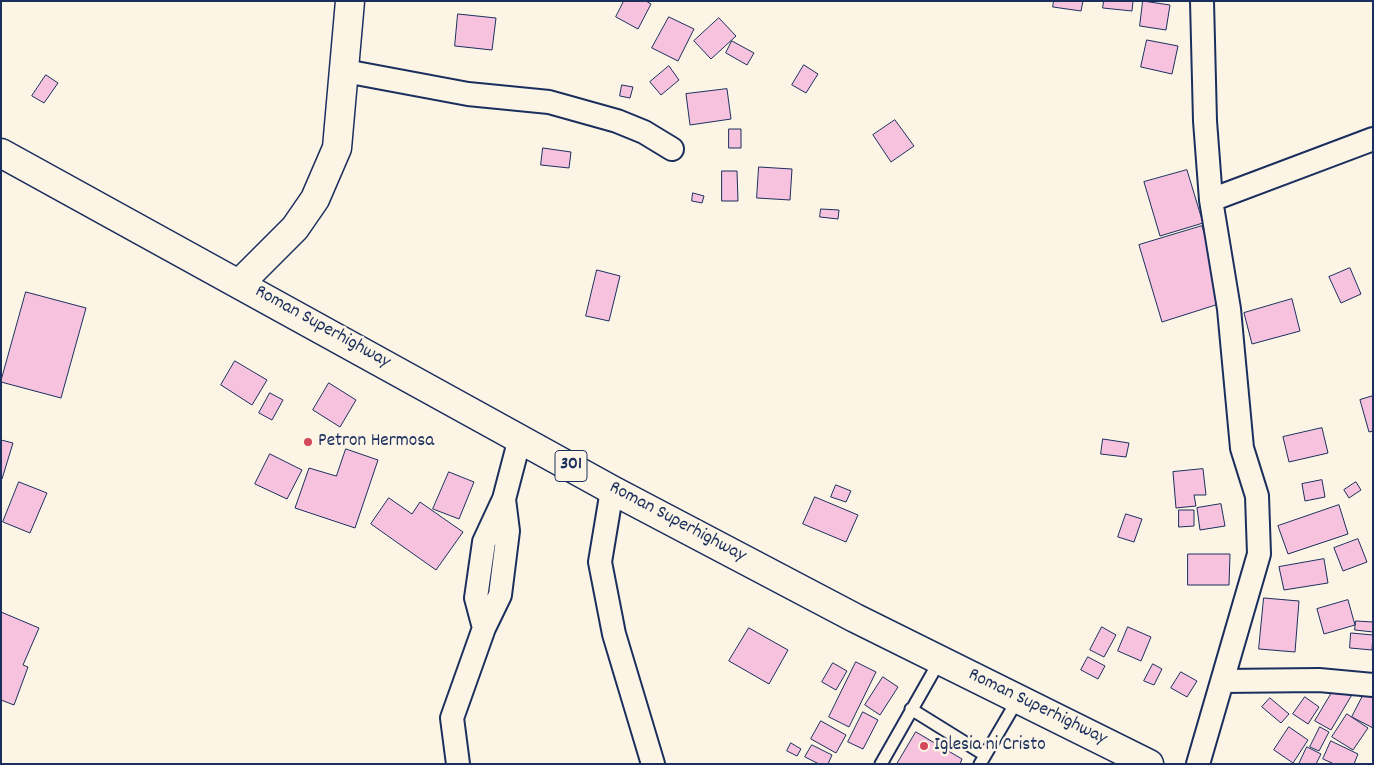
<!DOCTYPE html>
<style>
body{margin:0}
#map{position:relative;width:1374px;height:765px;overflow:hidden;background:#fcf5e5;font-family:Dekko,sans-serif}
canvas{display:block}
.frame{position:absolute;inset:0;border:2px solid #1b2f5e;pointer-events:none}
</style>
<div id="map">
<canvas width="1374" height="765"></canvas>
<div class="frame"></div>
</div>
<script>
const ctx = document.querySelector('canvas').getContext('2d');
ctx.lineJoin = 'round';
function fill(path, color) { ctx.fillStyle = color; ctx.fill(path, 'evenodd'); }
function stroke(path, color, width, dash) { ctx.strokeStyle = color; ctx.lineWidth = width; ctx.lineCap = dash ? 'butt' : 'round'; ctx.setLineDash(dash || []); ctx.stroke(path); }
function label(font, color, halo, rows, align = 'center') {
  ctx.font = font + ' Dekko,sans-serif'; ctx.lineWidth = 5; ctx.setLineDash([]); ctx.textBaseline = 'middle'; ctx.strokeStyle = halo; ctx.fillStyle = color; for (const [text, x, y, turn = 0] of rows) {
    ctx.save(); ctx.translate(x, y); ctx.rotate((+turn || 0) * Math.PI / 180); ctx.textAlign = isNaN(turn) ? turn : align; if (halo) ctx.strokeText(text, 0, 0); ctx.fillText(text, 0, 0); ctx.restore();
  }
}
const building = new Path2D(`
 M 624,1 L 646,1 L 651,4 L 638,29 L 616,17 Z
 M 1054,1 L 1083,1 L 1081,11 L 1053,7 Z
 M 1104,1 L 1133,1 L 1132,11 L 1103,8 Z
 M 1143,1 L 1170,5 L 1166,30 L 1140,26 Z
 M 458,14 L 496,18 L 492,50 L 455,46 Z
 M 669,17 L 694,29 L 678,61 L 652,48 Z
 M 719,18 L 736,36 L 711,59 L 694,41 Z
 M 1147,40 L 1178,46 L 1172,74 L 1141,67 Z
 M 732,41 L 754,53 L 747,65 L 726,53 Z
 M 804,65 L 818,74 L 806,93 L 792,85 Z
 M 669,66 L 679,80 L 661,95 L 650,82 Z
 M 46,75 L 58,83 L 44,103 L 32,96 Z
 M 622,85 L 633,87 L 630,98 L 620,96 Z
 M 727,89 L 731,119 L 690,125 L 686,94 Z
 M 895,120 L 914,146 L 891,162 L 873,135 Z
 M 729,129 L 741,129 L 741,148 L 729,148 Z
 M 543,148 L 571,152 L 569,168 L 541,165 Z
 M 759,167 L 792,169 L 790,200 L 757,198 Z
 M 1187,170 L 1203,223 L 1160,236 L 1144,182 Z
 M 722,171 L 737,171 L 738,201 L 722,201 Z
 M 693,193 L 704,196 L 702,203 L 692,201 Z
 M 821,209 L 839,210 L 838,219 L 820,217 Z
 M 1202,226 L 1225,302 L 1162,322 L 1139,245 Z
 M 1350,268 L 1361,294 L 1341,303 L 1329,277 Z
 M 597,270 L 620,276 L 609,321 L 586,316 Z
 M 26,292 L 86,308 L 61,398 L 1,382 Z
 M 1292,299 L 1300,331 L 1252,344 L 1244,313 Z
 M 235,361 L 267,380 L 252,405 L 221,385 Z
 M 329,383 L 356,400 L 340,427 L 313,410 Z
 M 270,393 L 283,400 L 272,420 L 259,413 Z
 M 1373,396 L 1373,431 L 1369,432 L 1360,400 Z
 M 1322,428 L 1328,453 L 1289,462 L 1283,437 Z
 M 1103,439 L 1129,443 L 1126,457 L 1101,454 Z
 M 1,440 L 13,443 L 2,479 L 1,479 Z
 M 346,449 L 378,460 L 355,528 L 295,508 L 309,468 L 336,476 Z
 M 270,454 L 302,470 L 287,499 L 255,484 Z
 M 1203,469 L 1206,495 L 1194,495 L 1196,506 L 1176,508 L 1173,472 Z
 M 449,472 L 474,482 L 459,519 L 433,509 Z
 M 1322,480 L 1325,497 L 1305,501 L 1302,484 Z
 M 19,482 L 47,493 L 30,533 L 3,522 Z
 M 1356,482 L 1361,490 L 1349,498 L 1344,490 Z
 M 836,485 L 851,491 L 846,502 L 831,497 Z
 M 815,497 L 858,515 L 846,542 L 803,524 Z
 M 389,498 L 412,514 L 420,502 L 463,532 L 436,570 L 371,524 Z
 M 1221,504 L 1225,526 L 1200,530 L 1197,508 Z
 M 1339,505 L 1348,534 L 1288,554 L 1278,526 Z
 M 1179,510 L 1194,510 L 1194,526 L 1179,527 Z
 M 1126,514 L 1142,519 L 1134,542 L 1118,537 Z
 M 1358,539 L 1367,562 L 1343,571 L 1334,548 Z
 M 1188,554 L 1230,554 L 1229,585 L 1188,585 Z
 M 1324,559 L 1328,583 L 1284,590 L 1279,567 Z
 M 1264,598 L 1299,601 L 1295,652 L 1259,649 Z
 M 1348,600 L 1355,625 L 1324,634 L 1317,609 Z
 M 1,612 L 39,628 L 23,665 L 28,667 L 14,705 L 1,700 Z
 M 1356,621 L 1373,622 L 1373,632 L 1355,630 Z
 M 1102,627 L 1116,635 L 1104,657 L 1090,650 Z
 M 1128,627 L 1151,637 L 1141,661 L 1118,651 Z
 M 749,628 L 788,650 L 769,684 L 729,661 Z
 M 1351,633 L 1373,635 L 1372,650 L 1350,648 Z
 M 1088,657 L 1105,666 L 1098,679 L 1081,670 Z
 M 856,662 L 876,672 L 849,727 L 829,717 Z
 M 833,663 L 847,671 L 836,690 L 822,682 Z
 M 1153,664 L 1162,669 L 1154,685 L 1144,681 Z
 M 1181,672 L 1197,681 L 1187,697 L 1171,688 Z
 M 883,677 L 898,687 L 880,715 L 865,705 Z
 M 1337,684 L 1353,693 L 1331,730 L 1315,721 Z
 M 1368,686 L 1373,688 L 1373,728 L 1352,717 Z
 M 1305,697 L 1319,707 L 1308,724 L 1293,714 Z
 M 1270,698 L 1289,714 L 1281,723 L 1262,707 Z
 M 863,712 L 878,720 L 863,749 L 848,742 Z
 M 1347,714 L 1368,728 L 1353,750 L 1332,737 Z
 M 821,721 L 846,735 L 836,753 L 811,739 Z
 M 1289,727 L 1308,740 L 1293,763 L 1274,750 Z
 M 1320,727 L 1329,732 L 1319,751 L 1310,747 Z
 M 916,732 L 962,759 L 960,764 L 897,764 Z
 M 1331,741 L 1358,754 L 1354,764 L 1334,764 L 1323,759 Z
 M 791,743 L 801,749 L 797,756 L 787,751 Z
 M 812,745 L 832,755 L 828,764 L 819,764 L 805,757 Z
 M 1307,747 L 1321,754 L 1316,764 L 1299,764 Z`);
fill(building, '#f6c2de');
stroke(building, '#1b2f5e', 1);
const lane = new Path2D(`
 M 911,709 L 985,755
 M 881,764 L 940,660
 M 980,764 L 1018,699`);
const street = new Path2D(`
 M 345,71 L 468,94 L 549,102 L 617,121 L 644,132 L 672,149
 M 1211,200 L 1373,139
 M 612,490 L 600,562 L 614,634 L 653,764
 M 484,628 L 476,598 L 484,542 L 504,499 L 520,438
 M 1223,681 L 1319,680 L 1373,685
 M 458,764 L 452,718 L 484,628 L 500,595 L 508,531 L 504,499
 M 1198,764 L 1259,554 L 1257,496 L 1242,448 L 1229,309 L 1211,200 L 1205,121 L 1202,1`);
const secondary = new Path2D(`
 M 240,283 L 295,228 L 315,199 L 337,148 L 350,1`);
const primary = new Path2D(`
 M 1,153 L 612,490 L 855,618 L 1149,764`);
stroke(lane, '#1b2f5e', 15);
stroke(street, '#1b2f5e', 26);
stroke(secondary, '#1b2f5e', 31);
stroke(primary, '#1b2f5e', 31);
stroke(lane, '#fcf5e5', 11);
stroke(street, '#fcf5e5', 22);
stroke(secondary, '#fcf5e5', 28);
stroke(primary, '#fcf5e5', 28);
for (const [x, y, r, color] of [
 [308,442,5,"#d1495b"],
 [924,746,5,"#d1495b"]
]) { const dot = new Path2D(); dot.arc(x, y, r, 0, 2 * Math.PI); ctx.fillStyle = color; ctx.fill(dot); stroke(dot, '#fcf5e5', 2); }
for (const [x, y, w] of [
 [571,466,32]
]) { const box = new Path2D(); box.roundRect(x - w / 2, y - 15.5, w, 31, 4); ctx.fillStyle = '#fcf5e5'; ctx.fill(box); stroke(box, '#1b2f5e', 1); }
label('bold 18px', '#1b2f5e', null, [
 ["301",571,466]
]);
label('19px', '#1b2f5e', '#fcf5e5', [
 ["Roman Superhighway",322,328,29],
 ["Roman Superhighway",677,523,28],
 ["Roman Superhighway",1037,708,26]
]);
label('19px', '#1b2f5e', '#fcf5e5', [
 ["Petron Hermosa",318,442],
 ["Iglesia ni Cristo",934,746]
], 'left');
</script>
